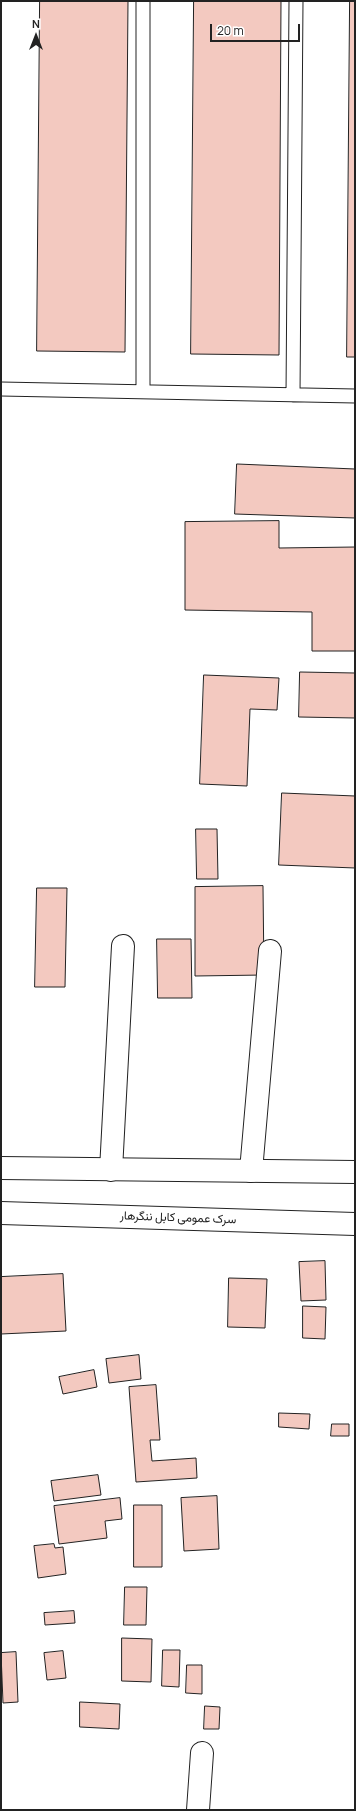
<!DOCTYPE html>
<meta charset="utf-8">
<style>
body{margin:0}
#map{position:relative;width:356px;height:1811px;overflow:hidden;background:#fff;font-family:Manrope,sans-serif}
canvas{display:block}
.frame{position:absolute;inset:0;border:2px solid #222;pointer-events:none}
.north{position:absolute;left:16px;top:16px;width:40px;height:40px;-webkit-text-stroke:3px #fff;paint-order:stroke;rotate:0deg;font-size:11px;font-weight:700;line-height:16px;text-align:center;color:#222}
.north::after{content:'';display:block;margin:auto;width:14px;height:18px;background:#222;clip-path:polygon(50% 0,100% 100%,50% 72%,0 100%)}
.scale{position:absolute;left:210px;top:24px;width:90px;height:18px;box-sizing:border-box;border:2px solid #222;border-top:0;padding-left:5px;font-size:12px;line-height:14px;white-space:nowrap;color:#222;-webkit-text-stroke:3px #fff;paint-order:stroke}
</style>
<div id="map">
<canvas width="356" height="1811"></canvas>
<div class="frame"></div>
<div class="north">N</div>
<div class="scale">20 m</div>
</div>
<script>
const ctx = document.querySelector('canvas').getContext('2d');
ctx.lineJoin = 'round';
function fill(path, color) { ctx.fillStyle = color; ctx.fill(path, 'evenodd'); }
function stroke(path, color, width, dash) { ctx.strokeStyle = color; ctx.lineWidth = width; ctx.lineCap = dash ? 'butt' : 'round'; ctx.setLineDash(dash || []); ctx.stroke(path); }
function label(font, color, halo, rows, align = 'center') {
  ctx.font = font + ' Manrope,Vazirmatn,sans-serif'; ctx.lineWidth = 3; ctx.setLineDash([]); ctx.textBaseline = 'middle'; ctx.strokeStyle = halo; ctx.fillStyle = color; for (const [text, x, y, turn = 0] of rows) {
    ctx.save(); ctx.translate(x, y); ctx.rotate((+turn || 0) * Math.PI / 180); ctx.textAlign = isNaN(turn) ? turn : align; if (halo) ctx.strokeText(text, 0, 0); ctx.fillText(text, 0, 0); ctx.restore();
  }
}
const building = new Path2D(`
 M 40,1 L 128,1 L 125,352 L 37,351 Z
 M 194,1 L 281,1 L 279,355 L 191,354 Z
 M 350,1 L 355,1 L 355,357 L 347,357 Z
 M 237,464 L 355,469 L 355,518 L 235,514 Z
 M 279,521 L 279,548 L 355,547 L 355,651 L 312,651 L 312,612 L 185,610 L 185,522 Z
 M 300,672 L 355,673 L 355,718 L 299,717 Z
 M 204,675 L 279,678 L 277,710 L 250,709 L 247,786 L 200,784 Z
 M 282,793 L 355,796 L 355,868 L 279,865 Z
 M 196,829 L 217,829 L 218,879 L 197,879 Z
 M 263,886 L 264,975 L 195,976 L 195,887 Z
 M 37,888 L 67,888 L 65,987 L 35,987 Z
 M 157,939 L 191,939 L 192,998 L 158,998 Z
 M 325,1261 L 326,1300 L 301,1301 L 299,1262 Z
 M 63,1274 L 66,1331 L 1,1334 L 1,1277 Z
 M 229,1278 L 267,1279 L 265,1328 L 228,1327 Z
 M 303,1306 L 326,1307 L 325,1339 L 303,1338 Z
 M 139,1355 L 141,1379 L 109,1383 L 106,1359 Z
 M 94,1370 L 97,1387 L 63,1394 L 59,1377 Z
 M 156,1385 L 160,1440 L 150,1440 L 152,1461 L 196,1458 L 197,1478 L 136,1482 L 129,1387 Z
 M 279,1413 L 310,1414 L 309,1429 L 279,1427 Z
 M 332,1424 L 349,1424 L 349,1436 L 331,1436 Z
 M 98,1475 L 101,1495 L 54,1501 L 51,1481 Z
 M 217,1496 L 219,1549 L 184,1551 L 181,1498 Z
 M 120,1498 L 122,1519 L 105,1521 L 107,1538 L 59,1544 L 54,1506 Z
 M 134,1505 L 162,1505 L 162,1567 L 134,1567 Z
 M 54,1544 L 55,1548 L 63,1547 L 66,1574 L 38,1578 L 34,1546 Z
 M 125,1587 L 147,1587 L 146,1625 L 124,1625 Z
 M 74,1611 L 75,1623 L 45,1625 L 44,1613 Z
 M 122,1638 L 152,1639 L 151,1682 L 122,1681 Z
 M 163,1650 L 180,1650 L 179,1687 L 162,1686 Z
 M 63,1651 L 66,1678 L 47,1680 L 44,1653 Z
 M 16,1652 L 18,1702 L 3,1703 L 1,1653 Z
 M 187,1665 L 202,1665 L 202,1694 L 186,1693 Z
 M 80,1702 L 120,1704 L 119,1729 L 80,1727 Z
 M 205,1706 L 220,1707 L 219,1729 L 204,1729 Z`);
fill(building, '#f3c9c0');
stroke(building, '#222', 1);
const service = new Path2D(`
 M 143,1 L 143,392
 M 1,389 L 355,396
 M 293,395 L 296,1`);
const minor = new Path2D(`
 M 111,1170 L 123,946
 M 251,1171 L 270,951
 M 198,1810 L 202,1753`);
const trunk = new Path2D(`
 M 1,1168 L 355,1172
 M 1,1213 L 355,1224`);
stroke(service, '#222', 15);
stroke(minor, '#222', 24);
stroke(trunk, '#222', 24);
stroke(service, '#fff', 13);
stroke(minor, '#fff', 22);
stroke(trunk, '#fff', 22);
label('12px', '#222', '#fff', [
 ["سرک عمومی کابل ننگرهار",178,1218,2]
]);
</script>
